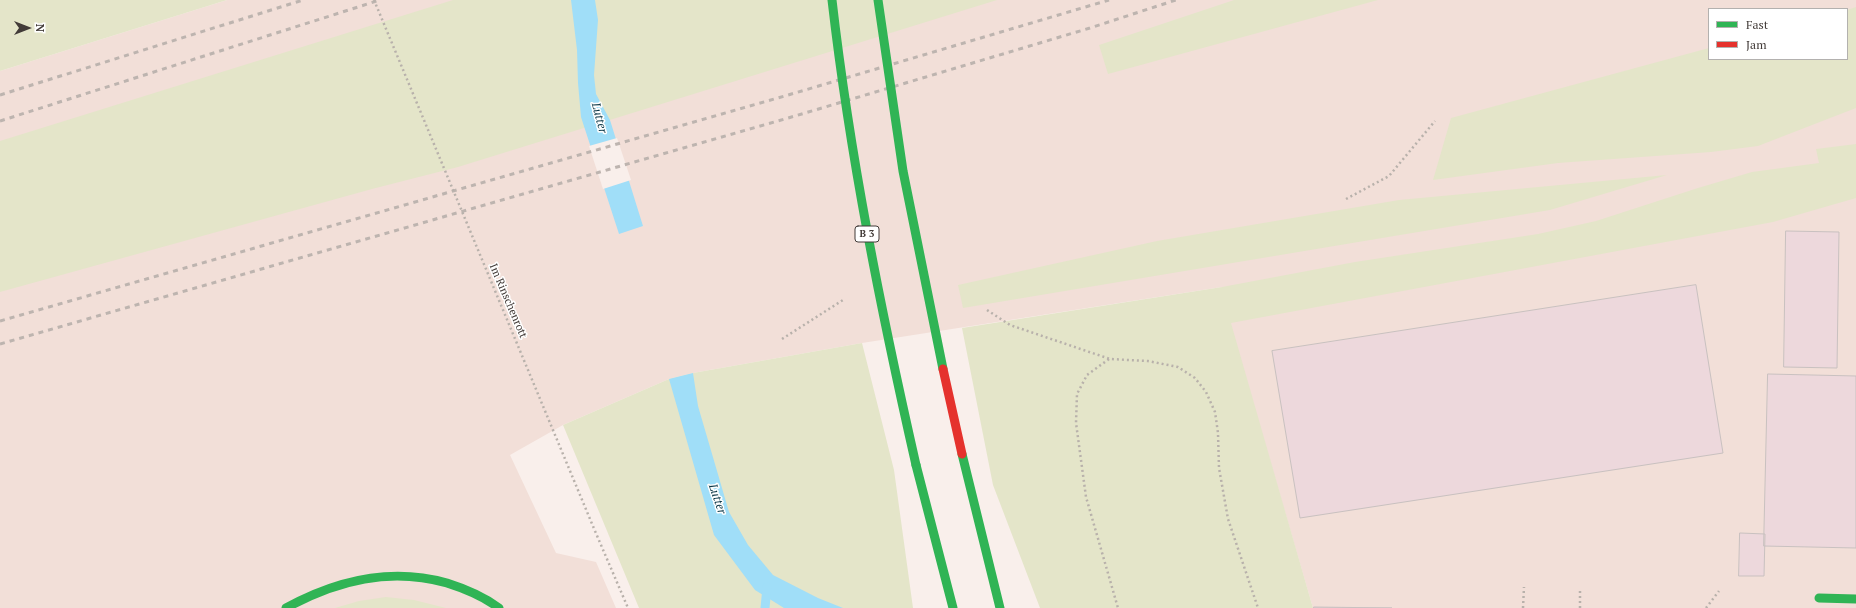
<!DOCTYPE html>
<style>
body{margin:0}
#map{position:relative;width:1856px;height:608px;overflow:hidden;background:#f9efeb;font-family:"PT Serif",serif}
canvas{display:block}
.legend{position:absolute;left:1708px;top:8px;width:140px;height:52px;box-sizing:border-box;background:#fff;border:1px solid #b3b1af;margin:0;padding:5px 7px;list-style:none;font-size:12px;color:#423b38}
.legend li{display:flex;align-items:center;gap:8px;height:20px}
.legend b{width:20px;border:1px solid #b3b1af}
.north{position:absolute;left:8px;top:8px;width:40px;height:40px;-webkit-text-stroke:3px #fff;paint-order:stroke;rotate:90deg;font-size:11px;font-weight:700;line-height:16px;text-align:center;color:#423b38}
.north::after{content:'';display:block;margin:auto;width:14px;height:18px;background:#423b38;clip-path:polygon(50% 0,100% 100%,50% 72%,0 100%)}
</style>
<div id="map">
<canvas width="1856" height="608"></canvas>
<ul class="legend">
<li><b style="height:5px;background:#30b455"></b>Fast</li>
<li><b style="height:5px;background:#e5322d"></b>Jam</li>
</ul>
<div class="north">N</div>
</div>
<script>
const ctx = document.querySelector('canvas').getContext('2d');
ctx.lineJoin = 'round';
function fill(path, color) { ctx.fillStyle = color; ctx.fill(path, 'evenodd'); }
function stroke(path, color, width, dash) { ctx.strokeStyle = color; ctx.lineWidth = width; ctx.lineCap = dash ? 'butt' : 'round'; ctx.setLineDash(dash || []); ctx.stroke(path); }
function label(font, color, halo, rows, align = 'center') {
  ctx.font = font + ' "PT Serif",serif'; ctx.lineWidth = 3; ctx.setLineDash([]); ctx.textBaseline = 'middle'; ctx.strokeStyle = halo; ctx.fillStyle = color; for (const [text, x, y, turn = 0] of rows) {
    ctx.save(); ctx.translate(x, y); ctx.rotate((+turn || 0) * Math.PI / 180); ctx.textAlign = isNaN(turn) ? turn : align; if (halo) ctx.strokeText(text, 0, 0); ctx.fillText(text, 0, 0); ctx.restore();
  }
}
fill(new Path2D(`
 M 227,0 L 1856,0 L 1856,608 L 1313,608 L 1230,324 L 1222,287 L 862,343 L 693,373 L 669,379 L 563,425 L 510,455 L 556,553 L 596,562 L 616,608 L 0,608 L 0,71 ZM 1709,9 L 1847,9 L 1847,59 L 1709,59 Z`), '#f2dfd8');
fill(new Path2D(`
 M 0,0 L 227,0 L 0,71 Z
 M 453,0 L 997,0 L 458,167 L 372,189 L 0,292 L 0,141 Z
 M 1234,0 L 1378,0 L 1108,74 L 1099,45 Z
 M 1856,7 L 1856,108 L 1758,146 L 1711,152 L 1558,163 L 1433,180 L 1451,118 L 1709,48 L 1709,59 L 1847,59 L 1847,10 Z
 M 1856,144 L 1856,198 L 1773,222 L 1231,323 L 1313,608 L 1040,608 L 993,485 L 962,328 L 1222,287 L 1355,262 L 1538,234 L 1596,221 L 1698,188 L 1752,172 L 1819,163 L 1816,149 Z
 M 1667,175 L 1550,210 L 963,308 L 958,285 L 1157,241 L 1399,200 Z
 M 862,343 L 894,470 L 913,608 L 639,608 L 563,425 L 669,379 L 693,373 Z
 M 386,597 L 414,600 L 446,608 L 335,608 L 359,601 Z`), '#e4e5c9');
fill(new Path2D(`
 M 571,0 L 595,0 L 598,20 L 594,75 L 596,94 L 610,120 L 643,226 L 619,234 L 581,117 L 578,83 L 577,50 Z
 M 693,373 L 698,406 L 729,512 L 748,545 L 773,575 L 818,598 L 843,608 L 784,608 L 755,590 L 714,535 L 669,379 Z`), '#a0def8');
fill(new Path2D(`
 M 617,138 L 631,180 L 603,189 L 589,146 Z`), '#f9efeb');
stroke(new Path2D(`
 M 765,608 L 767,587`), '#a0def8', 9);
const building = new Path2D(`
 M 1786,231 L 1839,232 L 1837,368 L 1784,367 Z
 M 1696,285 L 1723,453 L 1300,518 L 1272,351 Z
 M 1768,374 L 1856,376 L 1856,548 L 1764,546 Z
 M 1740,533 L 1765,534 L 1764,576 L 1739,576 Z
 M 1314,607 L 1392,608 L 1314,608 Z`);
fill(building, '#edd8dc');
stroke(building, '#c9c1c0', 1);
stroke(new Path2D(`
 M 1346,199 L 1389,176 L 1435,121
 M 987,310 L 1010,325 L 1110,359 L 1148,361 L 1178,367 L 1195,378 L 1206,392 L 1215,412 L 1218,433 L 1219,468 L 1228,519 L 1258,608
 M 782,339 L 843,300
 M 1109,359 L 1087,375 L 1077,394 L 1076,423 L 1086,497 L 1118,608
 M 595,531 L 628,608
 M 1523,608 L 1524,587
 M 1580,608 L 1580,588
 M 1706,608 L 1719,591`), '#b8b1ab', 2.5, [2, 3]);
stroke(new Path2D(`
 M 962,454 L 1000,608
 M 916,465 L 953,608
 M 1819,598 L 1856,599
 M 286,608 C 337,580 390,567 447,583 C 466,589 483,596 499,608`), '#30b455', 9);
stroke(new Path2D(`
 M 0,95 L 303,0
 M 0,121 L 380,0
 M 0,321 L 795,93 L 1109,0
 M 0,344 L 795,116 L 1090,28 L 1176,0`), '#bdb4af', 3, [5, 5]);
stroke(new Path2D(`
 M 374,0 L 595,531`), '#b8b1ab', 2.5, [2, 3]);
stroke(new Path2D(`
 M 832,0 C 850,157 881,311 916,465
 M 878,0 L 903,171 L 943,369`), '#30b455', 9);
stroke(new Path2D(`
 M 943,369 L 962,454`), '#e5322d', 9);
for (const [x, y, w] of [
 [867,234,24]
]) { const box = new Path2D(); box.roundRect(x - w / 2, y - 8, w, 16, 3); ctx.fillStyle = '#fff'; ctx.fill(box); stroke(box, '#423b38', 1); }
label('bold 10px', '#423b38', null, [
 ["B 3",867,234]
]);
label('11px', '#423b38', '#fff', [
 ["Im Rinschenrott",508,301,67]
]);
label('italic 12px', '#0a3646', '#fff', [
 ["Lutter",599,118,75],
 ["Lutter",717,499,71]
]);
</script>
